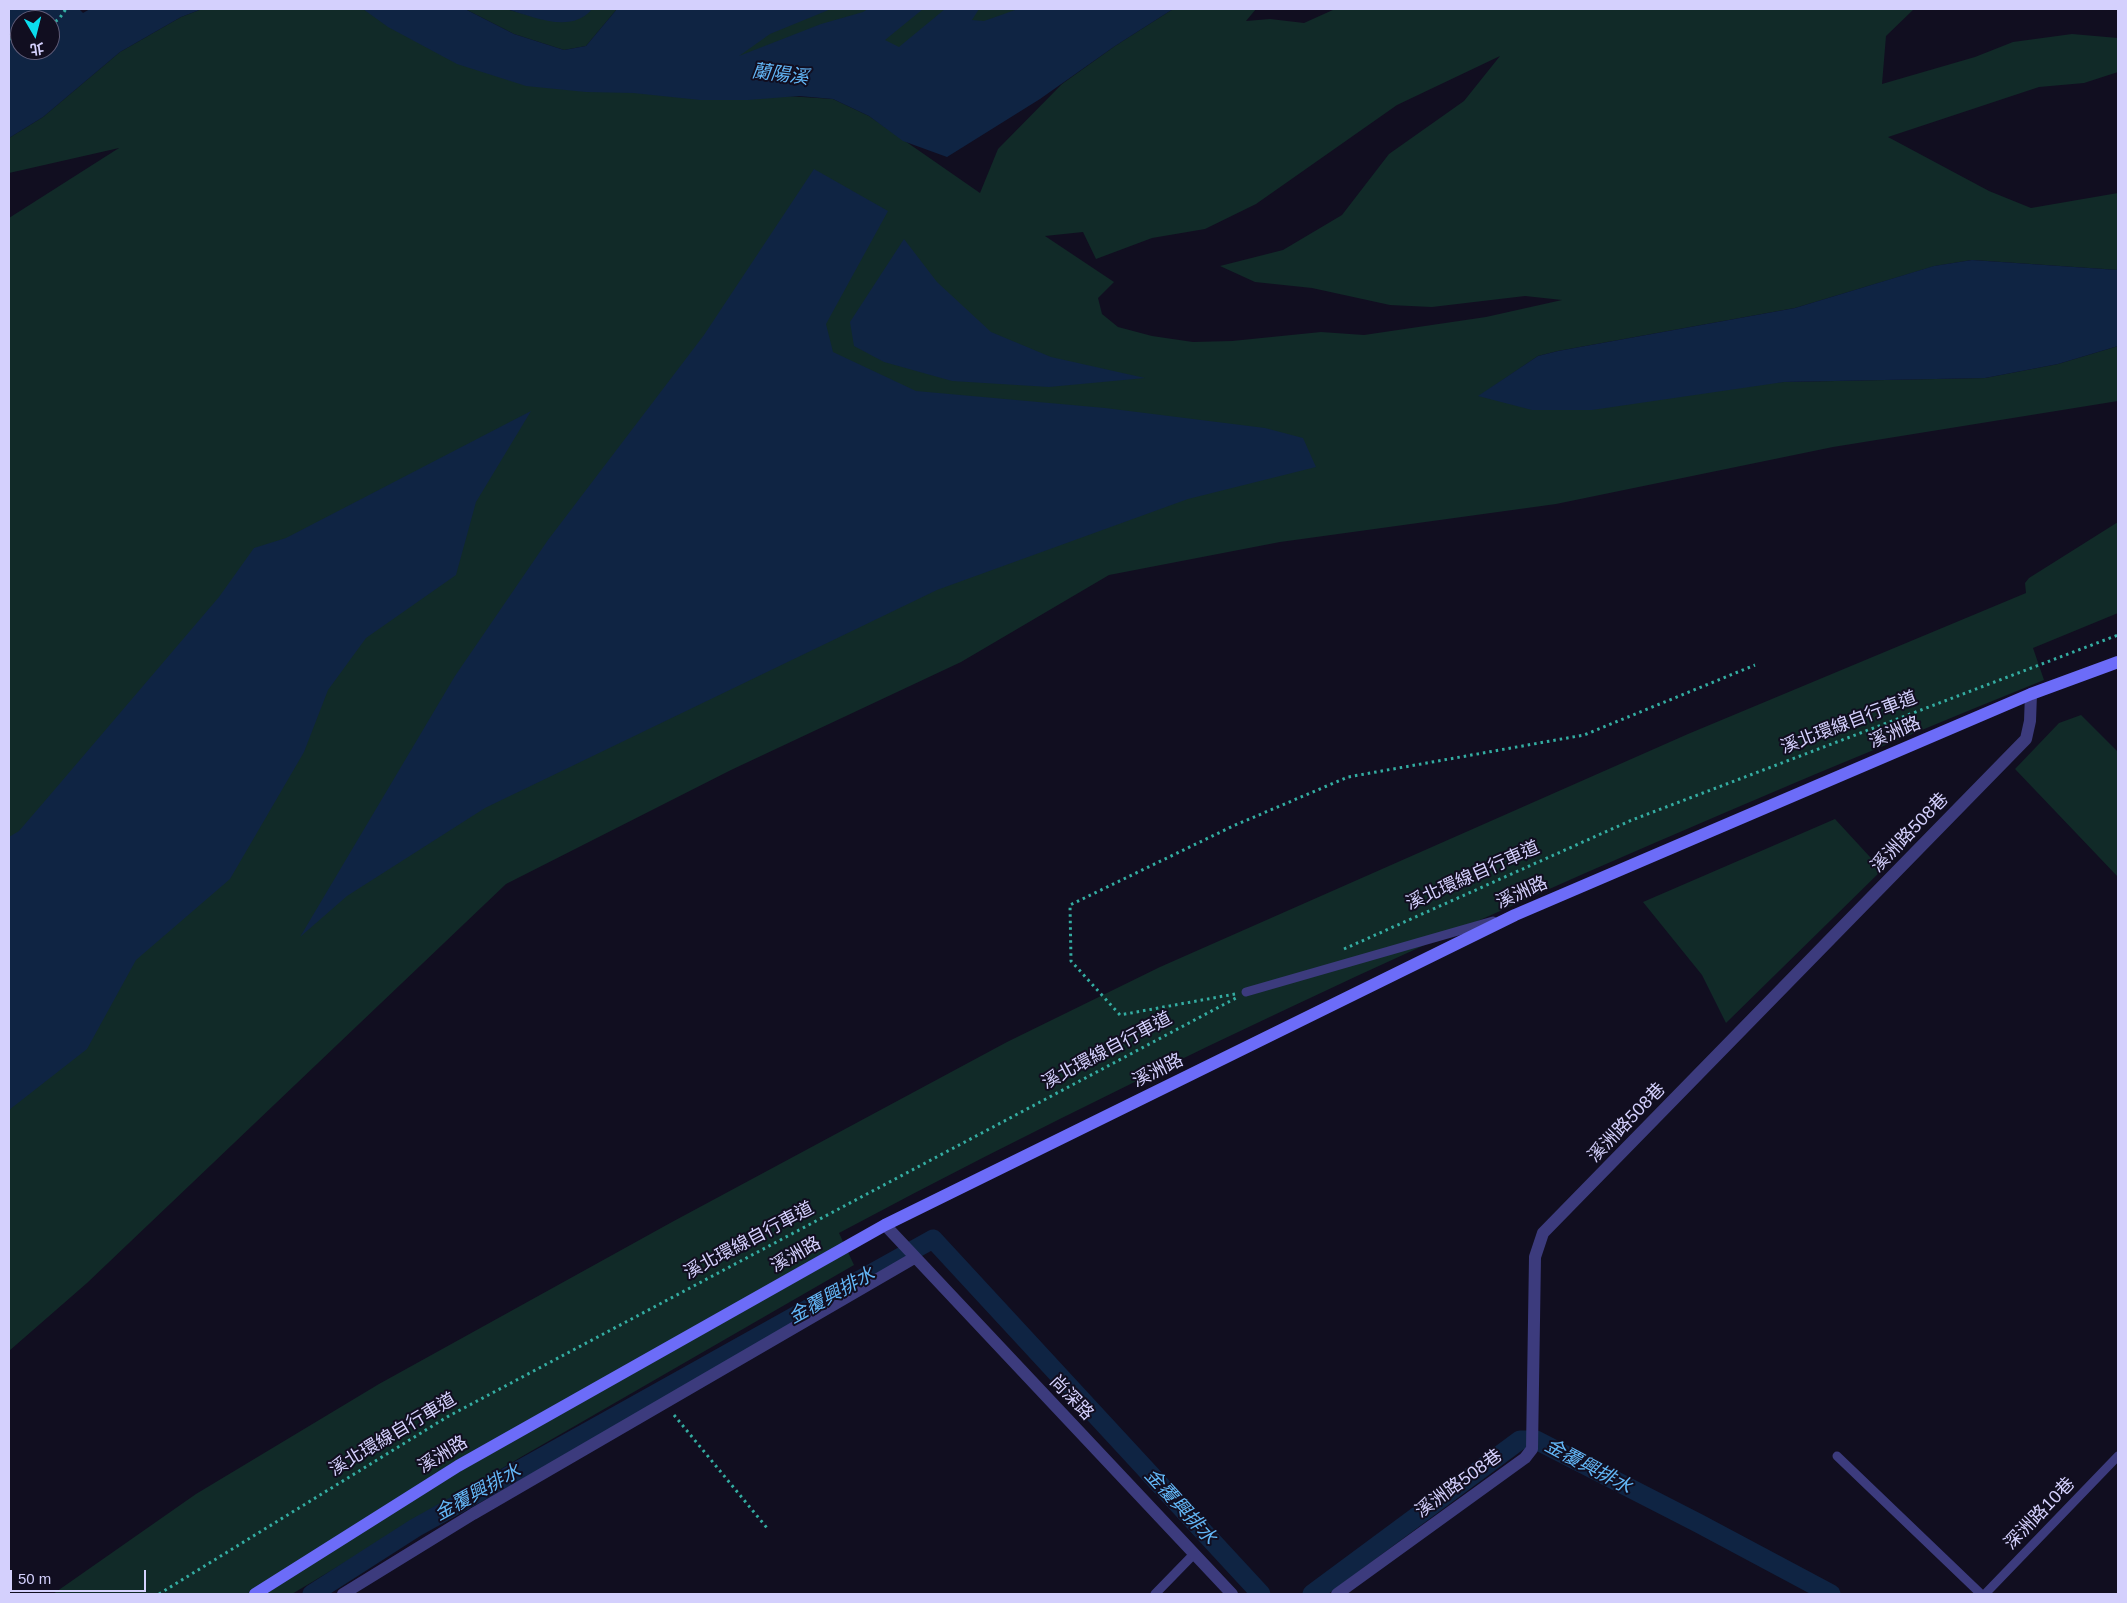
<!DOCTYPE html>
<meta charset="utf-8">
<style>
body{margin:0}
#map{position:relative;width:2127px;height:1603px;overflow:hidden;background:#110e20;font-family:Arial,"Noto Sans TC",sans-serif}
canvas{display:block}
.frame{position:absolute;inset:0;border:10px solid #d4d0fd;pointer-events:none}
.north{position:absolute;left:10px;top:10px;width:50px;height:50px;box-sizing:border-box;background:#110e20;border:1px solid #5f5c78;border-radius:50%;rotate:172deg;font-size:14px;font-weight:700;line-height:20px;text-align:center;color:#d4d0fd}
.north::after{content:'';display:block;margin:auto;width:18px;height:22px;background:#0bdded;clip-path:polygon(50% 0,100% 100%,50% 72%,0 100%)}
.scale{position:absolute;left:10px;top:1570px;width:136px;height:22px;box-sizing:border-box;border:2px solid #d4d0fd;border-top:0;padding-left:6px;font-size:15px;line-height:18px;white-space:nowrap;color:#d4d0fd;-webkit-text-stroke:4px #110e20;paint-order:stroke}
</style>
<div id="map">
<canvas width="2127" height="1603"></canvas>
<div class="frame"></div>
<div class="north">北</div>
<div class="scale">50 m</div>
</div>
<script>
const ctx = document.querySelector('canvas').getContext('2d');
ctx.lineJoin = 'round';
function fill(path, color) { ctx.fillStyle = color; ctx.fill(path, 'evenodd'); }
function stroke(path, color, width, dash) { ctx.strokeStyle = color; ctx.lineWidth = width; ctx.lineCap = dash ? 'butt' : 'round'; ctx.setLineDash(dash || []); ctx.stroke(path); }
function label(font, color, halo, rows, align = 'center') {
  ctx.font = font + ' Arial,"Noto Sans TC",sans-serif'; ctx.lineWidth = 4; ctx.setLineDash([]); ctx.textBaseline = 'middle'; ctx.strokeStyle = halo; ctx.fillStyle = color; for (const [text, x, y, turn = 0] of rows) {
    ctx.save(); ctx.translate(x, y); ctx.rotate((+turn || 0) * Math.PI / 180); ctx.textAlign = isNaN(turn) ? turn : align; if (halo) ctx.strokeText(text, 0, 0); ctx.fillText(text, 0, 0); ctx.restore();
  }
}
fill(new Path2D(`
 M 202,9 L 390,9 L 527,79 L 833,99 L 869,116 L 980,193 L 998,149 L 1062,84 L 1115,46 L 1173,9 L 1256,9 L 1246,21 L 1270,19 L 1304,23 L 1335,9 L 1914,9 L 1886,36 L 1882,84 L 1975,57 L 2013,42 L 2072,34 L 2118,38 L 2118,72 L 2084,83 L 2039,87 L 1888,137 L 1989,191 L 2031,208 L 2118,193 L 2118,270 L 1972,260 L 1935,266 L 1795,308 L 1558,351 L 1538,356 L 1479,396 L 1784,382 L 1985,378 L 2058,364 L 2118,346 L 2118,401 L 1833,447 L 1556,504 L 1280,542 L 1109,575 L 961,662 L 731,770 L 506,884 L 87,1283 L 9,1351 L 9,218 L 119,148 L 9,173 L 9,138 L 43,117 L 120,52 L 181,17 ZM 1500,56 L 1464,101 L 1389,154 L 1342,215 L 1283,250 L 1220,266 L 1255,282 L 1312,288 L 1390,305 L 1432,307 L 1525,296 L 1562,300 L 1486,317 L 1364,335 L 1321,332 L 1232,341 L 1193,342 L 1152,336 L 1118,327 L 1102,314 L 1098,298 L 1114,282 L 1045,236 L 1083,232 L 1096,259 L 1152,238 L 1205,229 L 1256,204 L 1397,105 Z
 M 465,9 L 506,9 L 535,17 L 527,9 L 617,9 L 586,46 L 564,50 L 514,34 Z
 M 769,9 L 1041,9 L 954,53 L 737,57 Z
 M 2118,522 L 2118,613 L 2033,648 L 2044,680 C 1634,846 1229,1025 839,1233 L 854,1265 L 521,1457 L 292,1594 L 53,1594 L 196,1494 L 379,1384 L 672,1222 L 1007,1042 L 1160,967 L 1688,734 L 2026,593 L 2025,583 L 2029,578 Z
 M 2081,715 L 2118,752 L 2118,877 L 2015,769 L 2059,723 Z
 M 1835,819 L 1882,870 L 1726,1023 L 1702,975 L 1643,902 Z`), '#112a28');
fill(new Path2D(`
 M 9,9 L 79,9 L 83,13 L 90,9 L 202,9 L 181,17 L 120,52 L 43,117 L 9,138 ZM 20,20 L 50,20 L 50,50 L 20,50 Z
 M 363,9 L 465,9 L 514,34 L 564,50 L 586,46 L 617,9 L 831,9 L 770,34 L 739,56 L 821,24 L 863,12 L 868,9 L 923,9 L 885,40 L 899,47 L 945,9 L 979,9 L 972,20 L 984,21 L 1018,9 L 1173,9 L 1115,46 L 1040,99 L 947,157 L 903,141 L 869,116 L 833,99 L 799,96 L 748,100 L 700,100 L 633,93 L 586,92 L 526,86 L 457,64 L 388,27 Z
 M 506,9 L 592,9 C 571,35 532,16 506,9 Z
 M 814,169 L 888,211 L 826,324 L 833,352 L 916,391 L 1105,408 L 1265,428 L 1303,438 L 1316,467 L 1188,499 L 937,590 L 485,808 L 347,896 L 300,937 L 455,676 L 548,540 L 704,335 Z
 M 904,239 L 937,282 L 991,332 L 1051,357 L 1145,378 L 1049,387 L 952,381 L 884,362 L 854,346 L 850,322 Z
 M 1972,260 L 2118,270 L 2118,346 L 2058,364 L 1985,378 L 1784,382 L 1592,410 L 1532,410 L 1478,396 L 1538,356 L 1558,351 L 1795,308 L 1934,266 Z
 M 531,411 L 476,502 L 456,575 L 366,638 L 328,690 L 304,752 L 230,879 L 136,960 L 87,1049 L 9,1110 L 9,837 L 19,831 L 50,795 L 219,597 L 254,548 L 286,538 Z`), '#0f2443');
stroke(new Path2D(`
 M 312,1594 L 415,1528 L 933,1239 L 1261,1594
 M 1312,1594 L 1520,1440 L 1536,1440 L 1698,1523 L 1831,1594`), '#0f2443', 19);
stroke(new Path2D(`
 M 50,25 L 59,19 L 66,9
 M 9,38 L 14,41 L 20,40
 M 1344,949 L 1632,820 L 2118,635
 M 1235,994 L 1120,1015 L 1071,961 L 1070,905 L 1233,826 L 1348,777 L 1584,735 L 1755,665
 M 674,1415 L 767,1528
 M 159,1594 L 447,1417 L 1236,998`), '#34ada2', 3, [2.5, 4]);
stroke(new Path2D(`
 M 1246,992 L 1493,921
 M 1837,1456 L 1981,1594
 M 1155,1594 L 1194,1554
 M 1985,1594 L 2118,1456`), '#3c3b7d', 9);
stroke(new Path2D(`
 M 885,1225 L 1232,1594
 M 343,1594 L 473,1514 L 914,1258
 M 1337,1594 L 1525,1458 L 1532,1449 L 1535,1257 L 1543,1233 L 2026,739 L 2030,721 L 2031,694`), '#3c3b7d', 12);
stroke(new Path2D(`
 M 255,1594 L 458,1466 L 885,1225 L 1515,915 L 2031,694 L 2118,662`), '#6c6cf8', 12);
label('18px', '#d4d0fd', '#110e20', [
 ["溪北環線自行車道",1849,723,-21],
 ["溪洲路",1895,733,-23],
 ["溪洲路508巷",1910,833,-46],
 ["溪北環線自行車道",1473,876,-24],
 ["溪洲路",1522,893,-24],
 ["溪北環線自行車道",1107,1051,-28],
 ["溪洲路",1158,1071,-26],
 ["溪洲路508巷",1627,1123,-46],
 ["溪北環線自行車道",749,1241,-28],
 ["溪洲路",796,1255,-29],
 ["尚深路",1071,1398,46],
 ["溪北環線自行車道",393,1435,-31],
 ["溪洲路",443,1455,-31],
 ["溪洲路508巷",1459,1484,-36],
 ["深洲路10巷",2040,1514,-46]
]);
label('italic 19px', '#63b7f7', '#110e20', [
 ["蘭陽溪",780,75,7],
 ["金覆興排水",832,1296,-29],
 ["金覆興排水",1588,1467,28],
 ["金覆興排水",478,1493,-29],
 ["金覆興排水",1180,1507,47]
]);
</script>
